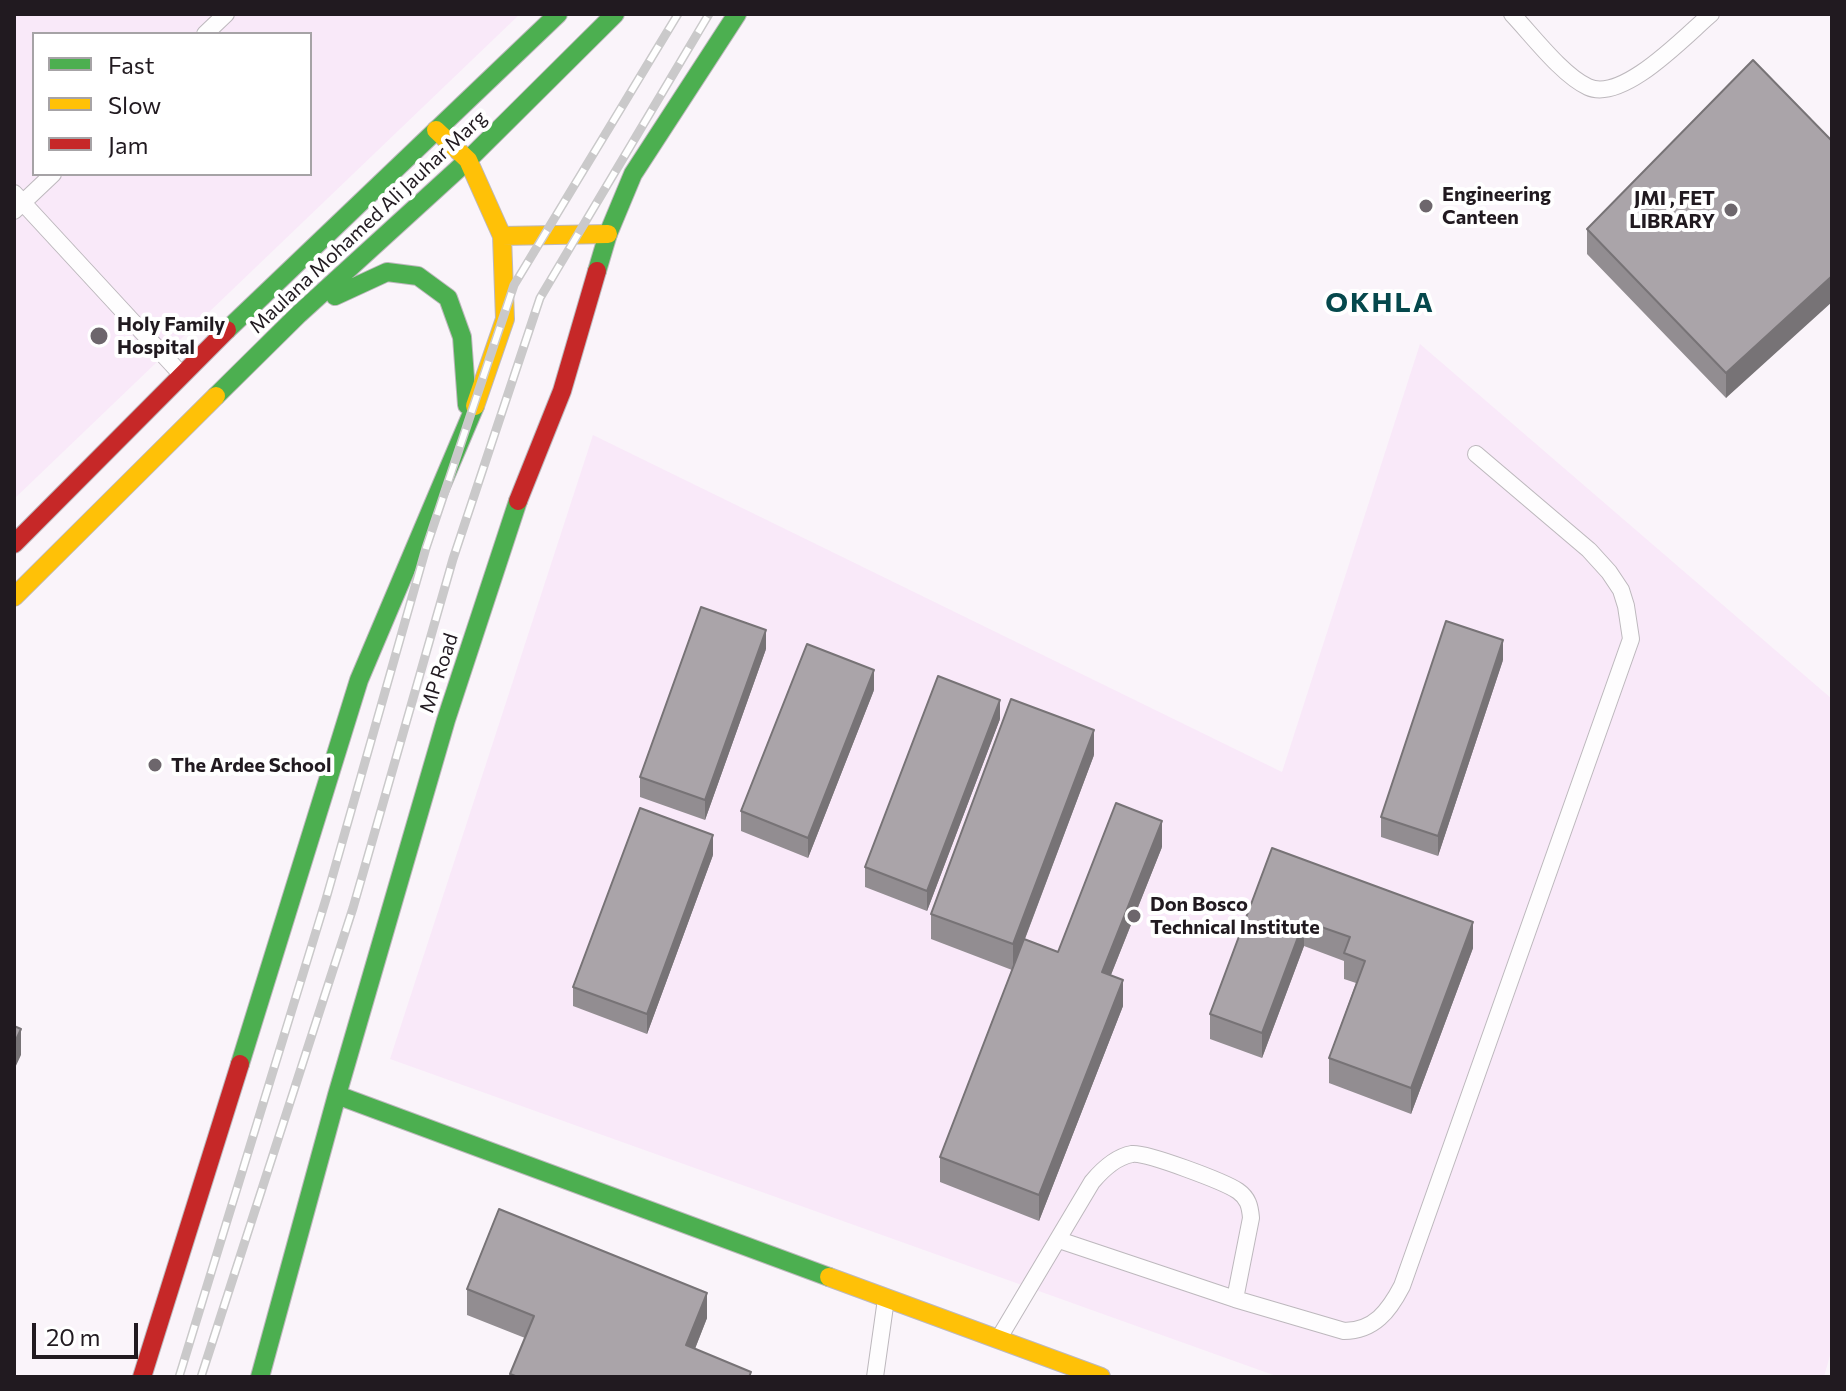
<!DOCTYPE html>
<style>
body{margin:0}
#map{position:relative;width:1846px;height:1391px;overflow:hidden;background:#faf4fa;font-family:Commissioner,sans-serif}
canvas{display:block}
.frame{position:absolute;inset:0;border:16px solid #211a20;pointer-events:none}
.legend{position:absolute;left:32px;top:32px;width:280px;height:144px;box-sizing:border-box;background:#fff;border:2px solid #a6a3a6;margin:0;padding:10px 14px;list-style:none;font-size:24px;color:#211a20}
.legend li{display:flex;align-items:center;gap:16px;height:40px}
.legend b{width:40px;border:2px solid #a6a3a6}
.scale{position:absolute;left:32px;top:1323px;width:106px;height:36px;box-sizing:border-box;border:4px solid #211a20;border-top:0;padding-left:10px;font-size:24px;line-height:28px;white-space:nowrap;color:#211a20;-webkit-text-stroke:6px #fff;paint-order:stroke}
</style>
<div id="map">
<canvas width="1846" height="1391"></canvas>
<div class="frame"></div>
<ul class="legend">
<li><b style="height:10px;background:#4caf50"></b>Fast</li>
<li><b style="height:10px;background:#ffc107"></b>Slow</li>
<li><b style="height:10px;background:#c62828"></b>Jam</li>
</ul>
<div class="scale">20 m</div>
</div>
<script>
const ctx = document.querySelector('canvas').getContext('2d');
ctx.lineJoin = 'round';
function fill(path, color) { ctx.fillStyle = color; ctx.fill(path, 'evenodd'); }
function stroke(path, color, width, dash) { ctx.strokeStyle = color; ctx.lineWidth = width; ctx.lineCap = dash ? 'butt' : 'round'; ctx.setLineDash(dash || []); ctx.stroke(path); }
function label(font, color, halo, rows, align = 'center') {
  ctx.font = font + ' Commissioner,sans-serif'; ctx.lineWidth = 8; ctx.setLineDash([]); ctx.textBaseline = 'middle'; ctx.strokeStyle = halo; ctx.fillStyle = color; for (const [text, x, y, turn = 0] of rows) {
    ctx.save(); ctx.translate(x, y); ctx.rotate((+turn || 0) * Math.PI / 180); ctx.textAlign = isNaN(turn) ? turn : align; if (halo) ctx.strokeText(text, 0, 0); ctx.fillText(text, 0, 0); ctx.restore();
  }
}
fill(new Path2D(`
 M 14,14 L 520,14 L 14,499 ZM 34,34 L 310,34 L 310,174 L 34,174 Z
 M 1420,344 L 1832,699 L 1832,1348 L 1824,1377 L 1279,1377 L 390,1059 L 593,435 L 1282,772 Z`), '#f9e9f9');
const lane = new Path2D(`
 M 1512,14 C 1532,35 1562,75 1588,87 C 1623,103 1685,36 1711,14
 M 205,34 L 226,14
 M 14,193 L 181,374
 M 14,211 L 53,174
 M 1059,1240 L 1235,1299 L 1344,1331 C 1374,1331 1389,1311 1402,1286 L 1631,639 L 1626,606 L 1621,590 L 1609,572 L 1589,550 L 1476,454
 M 999,1338 L 1092,1182 C 1102,1170 1115,1157 1132,1154 C 1146,1152 1225,1182 1238,1191 C 1248,1198 1250,1206 1251,1218 L 1235,1299
 M 875,1377 L 886,1299`);
const fast = new Path2D(`
 M 597,271 L 608,234 L 633,174 L 737,14
 M 335,296 L 387,272 L 418,276 L 448,298 L 462,337 L 467,405
 M 227,330 L 558,14
 M 216,396 L 299,314 L 468,160 L 615,14
 M 240,1064 L 359,680 L 475,406
 M 337,1095 L 829,1277
 M 260,1377 L 337,1095 L 446,720 L 518,501`);
const slow = new Path2D(`
 M 436,130 L 468,160 L 502,236 L 505,319 L 475,406
 M 502,236 L 608,234
 M 14,597 L 216,396
 M 829,1277 L 1101,1377`);
const jam = new Path2D(`
 M 518,501 L 562,391 L 597,271
 M 14,544 L 227,330
 M 142,1377 L 240,1064`);
stroke(lane, '#bdb8bd', 18);
stroke(fast, '#bdb8bd', 20);
stroke(slow, '#bdb8bd', 20);
stroke(jam, '#bdb8bd', 20);
stroke(lane, '#fefdfe', 16);
stroke(fast, '#4caf50', 18);
stroke(slow, '#ffc107', 18);
stroke(jam, '#c62828', 18);
const rail = new Path2D(`
 M 179,1377 L 326,899 L 426,548 L 514,285 L 678,14
 M 201,1377 L 353,908 L 453,559 L 540,298 L 709,14`);
stroke(rail, '#cac9ca', 9);
stroke(rail, '#fff', 6, [18]);
fill(new Path2D(`
 M 1832,141 L 1726,398 L 1587,254 L 1587,229 Z
 M 766,649 L 705,820 L 640,797 L 640,777 Z
 M 1503,660 L 1438,856 L 1381,837 L 1381,817 Z
 M 874,690 L 808,858 L 741,831 L 741,811 Z
 M 1000,719 L 927,911 L 865,887 L 865,867 Z
 M 1094,755 L 1025,939 L 1058,952 L 1162,847 L 1111,975 L 1123,1006 L 1039,1221 L 940,1182 L 940,1157 L 1012,970 L 931,939 L 931,914 Z
 M 1272,848 L 1473,948 L 1411,1114 L 1329,1083 L 1329,1058 L 1356,983 L 1344,979 L 1344,961 L 1304,946 L 1262,1058 L 1210,1039 L 1210,1014 Z
 M 713,855 L 647,1034 L 573,1006 L 573,987 Z
 M 467,1289 L 707,1318 L 695,1349 L 751,1377 L 510,1377 L 510,1374 L 525,1338 L 467,1315 Z`), '#928d91');
fill(new Path2D(`
 M 1832,276 L 1832,302 L 1726,398 L 1726,373 Z
 M 766,630 L 766,649 L 705,820 L 705,800 Z
 M 1503,640 L 1503,660 L 1438,856 L 1438,836 Z
 M 874,670 L 874,690 L 808,858 L 808,838 Z
 M 1000,700 L 1000,719 L 927,911 L 927,891 Z
 M 1094,730 L 1094,755 L 1013,970 L 1013,944 Z
 M 1162,821 L 1162,847 L 1102,997 L 1102,972 Z
 M 713,835 L 713,855 L 647,1034 L 647,1014 Z
 M 1304,921 L 1304,946 L 1262,1058 L 1262,1033 Z
 M 1473,922 L 1473,948 L 1411,1114 L 1411,1088 Z
 M 1123,980 L 1123,1006 L 1039,1221 L 1039,1195 Z
 M 21,1029 L 21,1055 L 14,1070 L 14,1044 Z
 M 707,1293 L 707,1318 L 686,1371 L 686,1345 Z`), '#777376');
const building = new Path2D(`
 M 1753,60 L 1832,141 L 1832,276 L 1726,373 L 1587,229 Z
 M 701,607 L 766,630 L 705,800 L 640,777 Z
 M 1446,621 L 1503,640 L 1438,836 L 1381,817 Z
 M 807,644 L 874,670 L 808,838 L 741,811 Z
 M 938,676 L 1000,700 L 927,891 L 865,867 Z
 M 1011,699 L 1094,730 L 1013,944 L 931,914 Z
 M 1116,803 L 1162,821 L 1102,972 L 1123,980 L 1039,1195 L 940,1157 L 1024,939 L 1058,952 Z
 M 640,808 L 713,835 L 647,1014 L 573,987 Z
 M 1272,848 L 1473,922 L 1411,1088 L 1329,1058 L 1365,961 L 1344,953 L 1350,937 L 1304,921 L 1262,1033 L 1210,1014 Z
 M 14,1026 L 21,1029 L 14,1044 Z
 M 499,1209 L 707,1293 L 686,1345 L 751,1372 L 749,1377 L 518,1377 L 510,1374 L 534,1316 L 467,1289 Z`);
fill(building, '#aaa4a9');
stroke(building, '#777376', 2);
for (const [x, y, r, color] of [
 [1426,206,8,"#6d666c"],
 [1731,210,8,"#6d666c"],
 [99,336,10,"#6d666c"],
 [155,765,8,"#6d666c"],
 [1134,916,8,"#6d666c"]
]) { const dot = new Path2D(); dot.arc(x, y, r, 0, 2 * Math.PI); ctx.fillStyle = color; ctx.fill(dot); stroke(dot, '#fff', 3); }
label('bold 20px', '#211a20', '#fff', [
 ["Engineering",1442,194],
 ["Canteen",1442,217],
 ["JMI , FET",1715,198,"right"],
 ["LIBRARY",1715,221,"right"],
 ["Holy Family",117,324],
 ["Hospital",117,347],
 ["The Ardee School",171,765],
 ["Don Bosco",1150,904],
 ["Technical Institute",1150,927]
], 'left');
label('20px', '#211a20', '#fff', [
 ["Maulana Mohamed Ali Jauhar Marg",368,222,-43],
 ["MP Road",439,673,-72]
]);
ctx.letterSpacing = '2px';
label('bold 28px', '#05484c', '#fff', [
 ["OKHLA",1380,303]
]);
ctx.letterSpacing = '0px';
</script>
